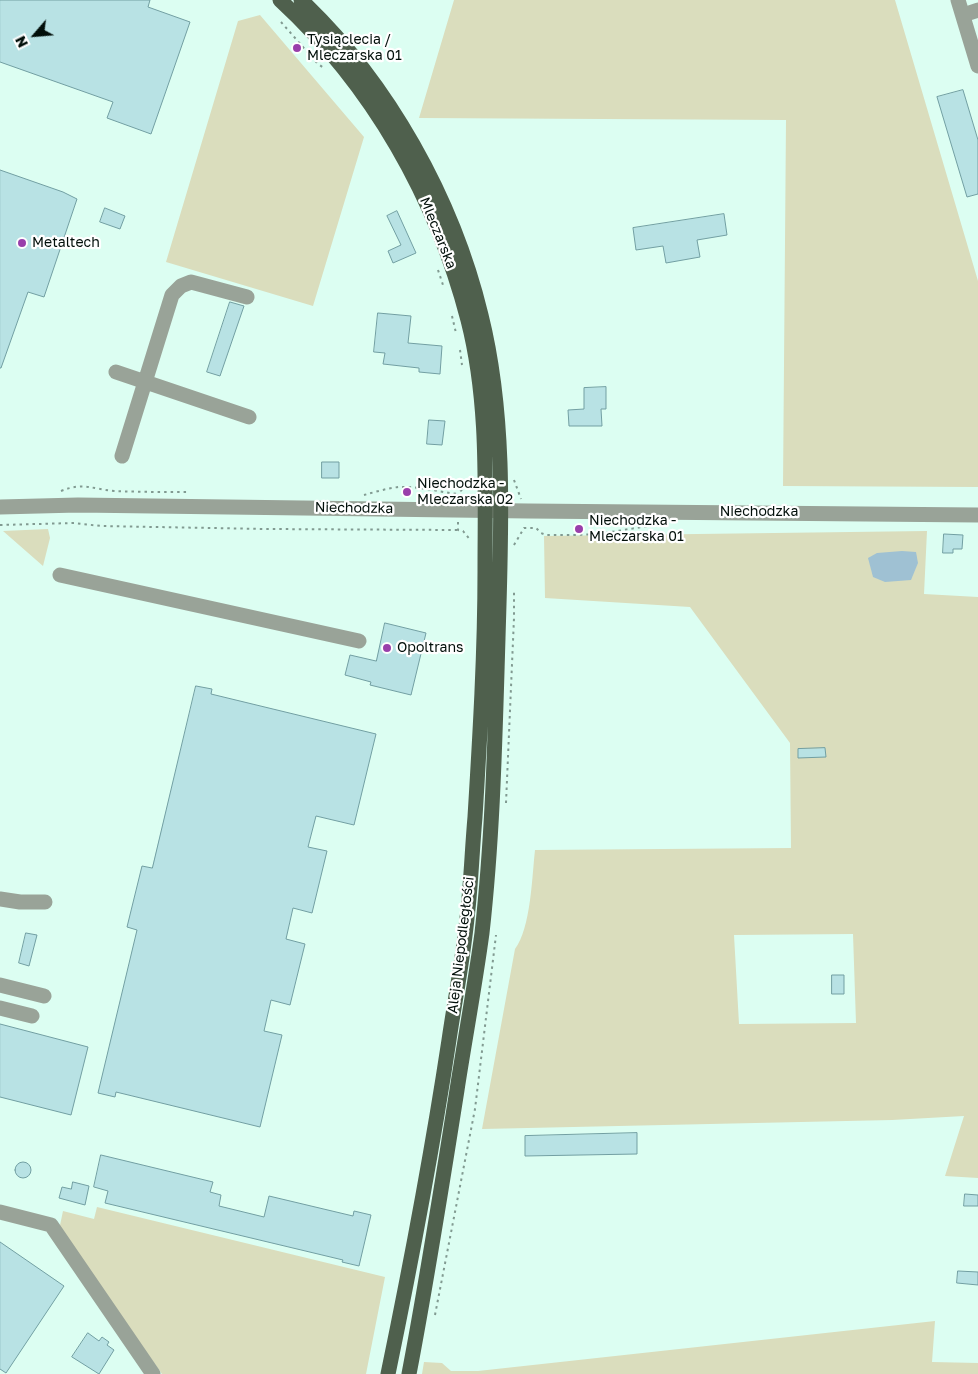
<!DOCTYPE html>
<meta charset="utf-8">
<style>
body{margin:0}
#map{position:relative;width:978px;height:1374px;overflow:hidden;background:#dcfef2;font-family:"Golos Text",sans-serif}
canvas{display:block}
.north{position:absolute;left:10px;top:10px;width:50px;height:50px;-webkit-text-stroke:4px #fff;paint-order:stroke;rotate:243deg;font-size:14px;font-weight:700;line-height:20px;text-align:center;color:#020f0a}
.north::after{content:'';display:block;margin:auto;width:18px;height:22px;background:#020f0a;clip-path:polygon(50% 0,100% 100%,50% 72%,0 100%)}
</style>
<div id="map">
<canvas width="978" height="1374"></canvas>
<div class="north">N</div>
</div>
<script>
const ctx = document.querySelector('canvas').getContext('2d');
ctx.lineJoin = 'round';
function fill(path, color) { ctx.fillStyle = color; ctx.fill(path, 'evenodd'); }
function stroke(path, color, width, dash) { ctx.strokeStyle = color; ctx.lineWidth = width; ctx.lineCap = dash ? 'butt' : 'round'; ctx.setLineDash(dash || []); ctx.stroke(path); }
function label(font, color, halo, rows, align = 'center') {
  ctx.font = font + ' "Golos Text",sans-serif'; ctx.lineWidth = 4.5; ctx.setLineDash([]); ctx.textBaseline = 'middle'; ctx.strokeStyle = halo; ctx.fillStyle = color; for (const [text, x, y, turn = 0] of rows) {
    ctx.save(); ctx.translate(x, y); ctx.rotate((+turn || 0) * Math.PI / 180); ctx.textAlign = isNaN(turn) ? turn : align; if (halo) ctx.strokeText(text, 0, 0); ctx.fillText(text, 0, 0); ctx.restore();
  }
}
fill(new Path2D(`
 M 454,0 L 895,0 L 978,281 L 978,487 L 783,486 L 786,120 L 419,118 Z
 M 260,15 L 364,137 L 313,306 L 166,262 L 238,21 Z
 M 48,529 L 50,538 L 43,566 L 3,531 Z
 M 927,531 L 924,594 L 978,597 L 978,1178 L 945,1176 L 964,1116 L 892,1120 L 482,1129 L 515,949 C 531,928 532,876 535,850 L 791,848 L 790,743 L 690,607 L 545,598 L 544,536 ZM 853,934 L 856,1023 L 739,1024 L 734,935 Z
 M 97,1207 L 385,1277 L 366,1374 L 162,1374 L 59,1230 L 63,1211 L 94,1219 Z
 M 935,1321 L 932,1362 L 978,1363 L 978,1374 L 422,1374 L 424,1362 L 442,1363 L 451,1371 L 478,1371 Z`), '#daddbd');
fill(new Path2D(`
 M 902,551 L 916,552 L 918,563 L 911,580 L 885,582 L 873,577 L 868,558 L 877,553 Z`), '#9fc1d3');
const building = new Path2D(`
 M 0,0 L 150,0 L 148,7 L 190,22 L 151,134 L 107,118 L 113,102 L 0,62 Z
 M 963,90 L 978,140 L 978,194 L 967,197 L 937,97 Z
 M 0,170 L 63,192 L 77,199 L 44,297 L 28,292 L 1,368 L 0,368 Z
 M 105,208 L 125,216 L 120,229 L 100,222 Z
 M 397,211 L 416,253 L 393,263 L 388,251 L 401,245 L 387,216 Z
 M 724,214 L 727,235 L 697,240 L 700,257 L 666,263 L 663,246 L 636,250 L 633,228 Z
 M 230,302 L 244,306 L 220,376 L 207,372 Z
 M 378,313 L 411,316 L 408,343 L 442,346 L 440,374 L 419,372 L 419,368 L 383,364 L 385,353 L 374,352 Z
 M 606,387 L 606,409 L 601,409 L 602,426 L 569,426 L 568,410 L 584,409 L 584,388 Z
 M 429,420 L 445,421 L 442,445 L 427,444 Z
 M 322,462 L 339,462 L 339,478 L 322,478 Z
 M 944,534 L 963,535 L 962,549 L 953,549 L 953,553 L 943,553 Z
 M 385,623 L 426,633 L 411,695 L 370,685 L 371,682 L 345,675 L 350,655 L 376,661 Z
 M 196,686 L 212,689 L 211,694 L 376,734 L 354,825 L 316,816 L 308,847 L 327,851 L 312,913 L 293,908 L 286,939 L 305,944 L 290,1005 L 271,1000 L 264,1031 L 282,1035 L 260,1127 L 116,1092 L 115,1097 L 98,1093 L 137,930 L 127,927 L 142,866 L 152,868 Z
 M 825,748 L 826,757 L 798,758 L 798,749 Z
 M 26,933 L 37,935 L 29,966 L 19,963 Z
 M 832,975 L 844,975 L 844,994 L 832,994 Z
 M 0,1024 L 88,1047 L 71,1115 L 0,1097 Z
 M 637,1133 L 637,1154 L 525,1156 L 525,1136 Z
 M 101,1155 L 213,1182 L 210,1192 L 221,1195 L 219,1206 L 264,1217 L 269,1196 L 353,1216 L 354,1211 L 371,1215 L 359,1266 L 342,1262 L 343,1260 L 105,1203 L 108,1191 L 94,1187 Z
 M15 1170a8 8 0 1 1 16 0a8 8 0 1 1-16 0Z
 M 73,1182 L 89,1186 L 85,1205 L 59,1198 L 62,1187 L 71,1189 Z
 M 965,1194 L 978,1195 L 978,1206 L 964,1206 Z
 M 0,1242 L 64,1286 L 6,1373 L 0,1369 Z
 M 958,1271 L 978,1272 L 978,1285 L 957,1283 Z
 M 88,1333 L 99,1341 L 102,1337 L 109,1342 L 107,1345 L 114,1350 L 99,1374 L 72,1357 Z`);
fill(building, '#b8e2e4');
stroke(building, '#729fa2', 1);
stroke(new Path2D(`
 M 281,22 L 317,63 L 325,69
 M 438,270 L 443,285
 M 452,316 L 456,333
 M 460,350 L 462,365
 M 514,480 L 521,499
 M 61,491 C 83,482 92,489 114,491 C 138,492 163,492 187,492
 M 364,495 C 375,492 388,488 399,487 C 419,486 438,492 458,494
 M 458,497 L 458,494 L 472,478
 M 458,522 L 458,530 L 463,531 L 471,541
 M 0,525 L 74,523 L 101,526 L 266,529 L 457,530
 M 514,545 L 524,528 L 536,528 L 541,533 L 546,535 L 573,535 L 599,534 L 648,526
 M 506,803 L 514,618 L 514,590
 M 435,1315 L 475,1109 L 496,935`), '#819a91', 2, [2.5, 4]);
stroke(new Path2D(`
 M 958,0 L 978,66
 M 963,15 L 978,10
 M 116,372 L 249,417
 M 122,456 L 172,295 L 181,286 L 191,282 L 247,297
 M 0,507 L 78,505 L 528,511 L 978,515
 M 60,575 L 359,641
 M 0,899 L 20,902 L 45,902
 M 0,985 L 44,996
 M 0,1008 L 32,1016
 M 0,1212 L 51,1225 L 153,1374`), '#99a398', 15);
stroke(new Path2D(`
 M 280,0 C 373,86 436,197 468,320 C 489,402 485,487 485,571 C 485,653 480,735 475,817 C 472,851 471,884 467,918 C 463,959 455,999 449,1040 C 432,1152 411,1263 388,1374
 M 301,0 C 388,82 453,199 481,315 C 507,419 501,532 498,638 C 495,737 493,835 482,933 C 475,985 465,1038 457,1090 C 442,1185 427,1280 409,1374`), '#4f604d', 15);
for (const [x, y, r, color] of [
 [297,48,5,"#993fab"],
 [22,243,5,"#993fab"],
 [407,492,5,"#993fab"],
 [579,529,5,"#993fab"],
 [387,648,5,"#993fab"]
]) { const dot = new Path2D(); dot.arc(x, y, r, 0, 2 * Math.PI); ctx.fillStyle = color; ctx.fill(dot); stroke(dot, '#fff', 2); }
label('14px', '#020f0a', '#fff', [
 ["Tysiąclecia /",307,40],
 ["Mleczarska 01",307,56],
 ["Metaltech",32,243],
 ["Niechodzka -",417,484],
 ["Mleczarska 02",417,500],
 ["Niechodzka -",589,521],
 ["Mleczarska 01",589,537],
 ["Opoltrans",397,648]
], 'left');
label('14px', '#020f0a', '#fff', [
 ["Mleczarska",438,233,68],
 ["Niechodzka",354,508,1],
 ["Niechodzka",759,512],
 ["Aleja Niepodległości",461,945,-83]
]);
</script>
